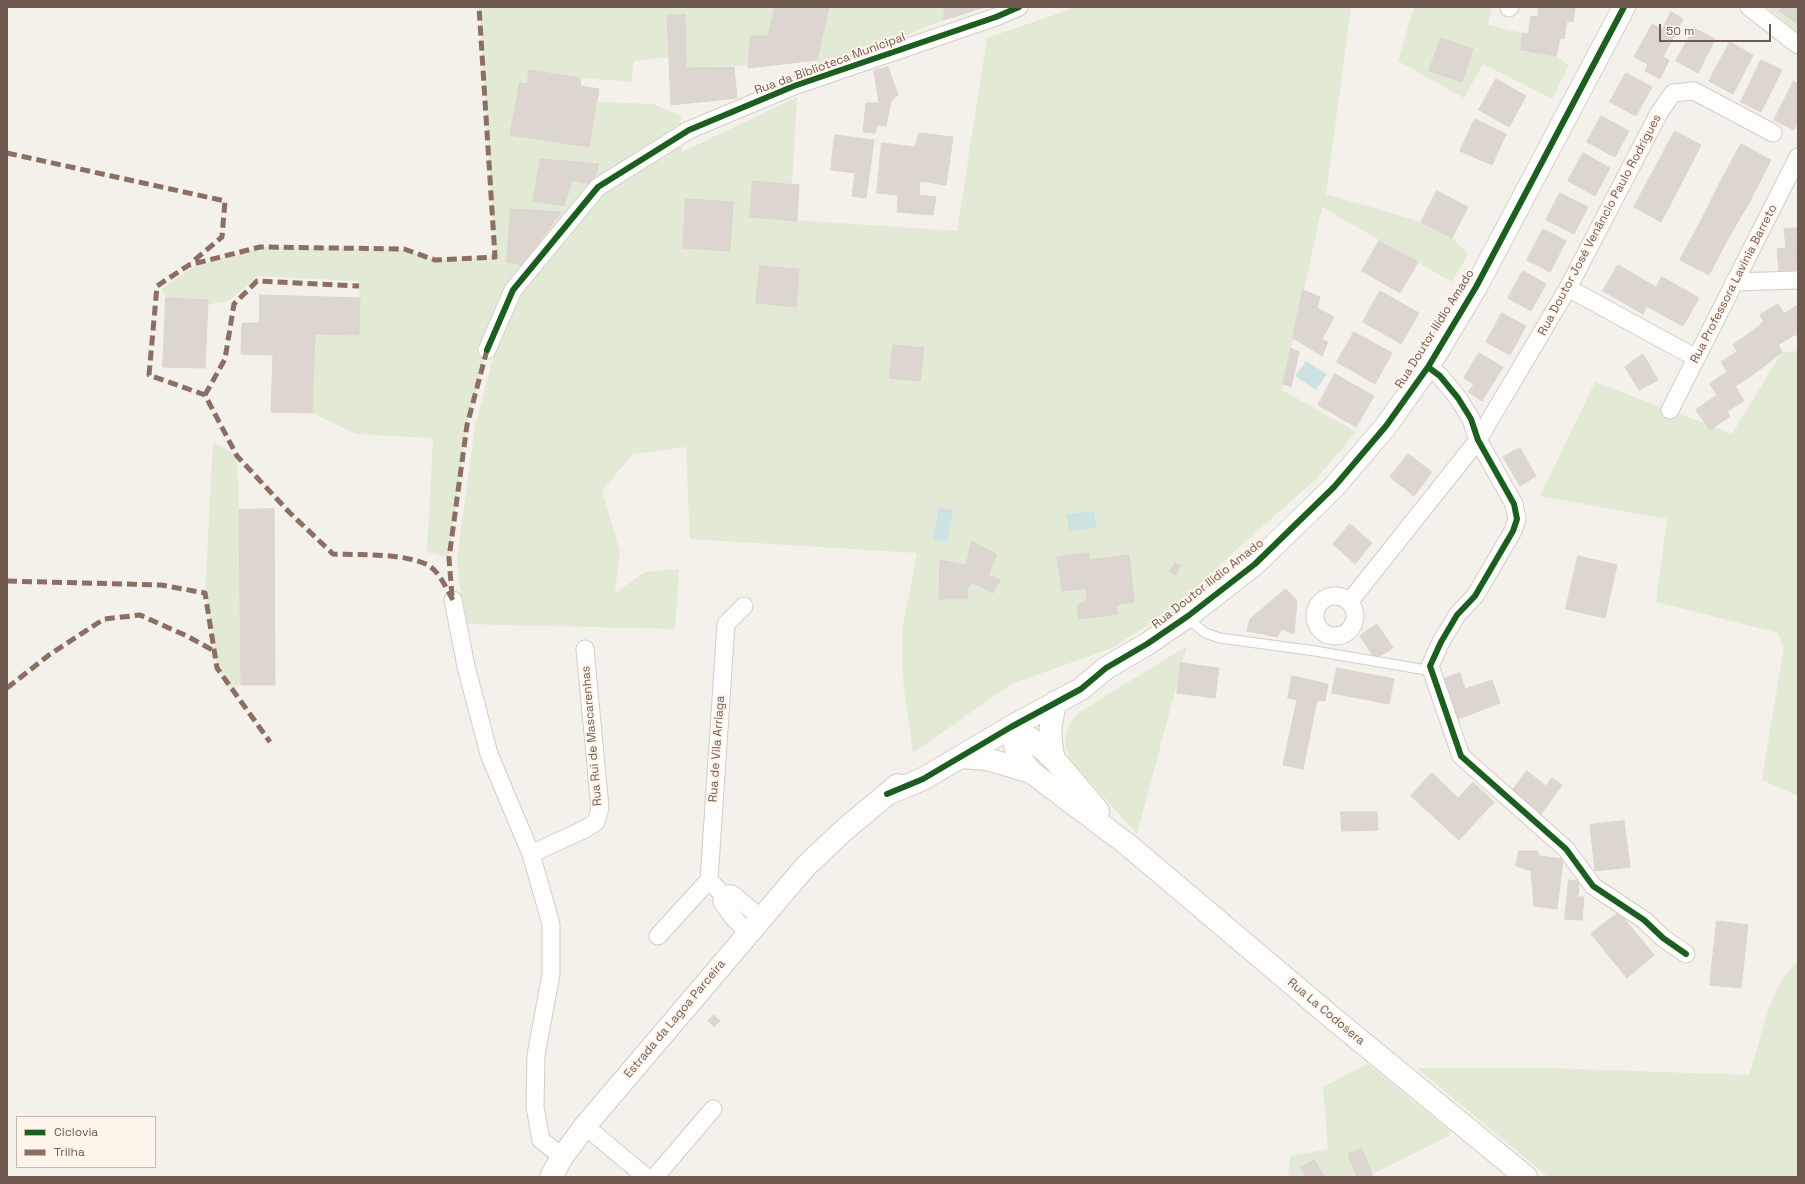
<!DOCTYPE html>
<meta charset="utf-8">
<style>
body{margin:0}
#map{position:relative;width:1805px;height:1184px;overflow:hidden;background:#f4f0ea;font-family:"Space Grotesk",sans-serif}
canvas{display:block}
.frame{position:absolute;inset:0;border:8px solid #6f594e;pointer-events:none}
.legend{position:absolute;left:16px;top:1116px;width:140px;height:52px;box-sizing:border-box;background:#fdf5eb;border:1px solid #c4b7ac;margin:0;padding:5px 7px;list-style:none;font-size:12px;color:#6f594e}
.legend li{display:flex;align-items:center;gap:8px;height:20px}
.legend b{width:20px;border:1px solid #c4b7ac}
.scale{position:absolute;left:1659px;top:24px;width:112px;height:18px;box-sizing:border-box;border:2px solid #6f594e;border-top:0;padding-left:5px;font-size:12px;line-height:14px;white-space:nowrap;color:#6f594e;-webkit-text-stroke:3px #fdf5eb;paint-order:stroke}
</style>
<div id="map">
<canvas width="1805" height="1184"></canvas>
<div class="frame"></div>
<ul class="legend">
<li><b style="height:5px;background:#1b5e20"></b>Ciclovia</li>
<li><b style="height:5px;background:#8d6e63"></b>Trilha</li>
</ul>
<div class="scale">50 m</div>
</div>
<script>
const ctx = document.querySelector('canvas').getContext('2d');
ctx.lineJoin = 'round';
function fill(path, color) { ctx.fillStyle = color; ctx.fill(path, 'evenodd'); }
function stroke(path, color, width, dash) { ctx.strokeStyle = color; ctx.lineWidth = width; ctx.lineCap = dash ? 'butt' : 'round'; ctx.setLineDash(dash || []); ctx.stroke(path); }
function label(font, color, halo, rows, align = 'center') {
  ctx.font = font + ' "Space Grotesk",sans-serif'; ctx.lineWidth = 4; ctx.setLineDash([]); ctx.textBaseline = 'middle'; ctx.strokeStyle = halo; ctx.fillStyle = color; for (const [text, x, y, turn = 0] of rows) {
    ctx.save(); ctx.translate(x, y); ctx.rotate((+turn || 0) * Math.PI / 180); ctx.textAlign = isNaN(turn) ? turn : align; if (halo) ctx.strokeText(text, 0, 0); ctx.fillText(text, 0, 0); ctx.restore();
  }
}
fill(new Path2D(`
 M 479,7 L 775,7 L 768,36 L 750,36 L 748,65 L 686,68 L 685,15 L 667,16 L 669,57 L 634,61 L 631,82 L 571,77 L 530,70 L 527,84 L 518,83 L 510,134 L 589,147 L 597,102 L 653,104 L 681,116 L 682,152 L 797,97 L 792,184 L 753,181 L 750,217 L 957,231 L 987,38 L 1077,7 L 1351,7 L 1326,194 L 1421,222 L 1452,238 L 1468,254 L 1452,282 L 1322,207 L 1282,390 L 1356,432 L 1316,479 L 1246,541 L 1173,609 L 1110,649 L 1011,684 L 913,753 L 903,680 L 902,632 L 917,553 L 690,539 L 686,447 L 633,454 L 602,491 L 620,552 L 615,593 L 645,572 L 679,569 L 675,629 L 464,624 L 457,559 L 475,426 L 495,351 L 520,299 L 504,272 L 513,290 L 487,350 L 467,425 L 449,558 L 427,552 L 433,438 L 356,434 L 312,413 L 315,334 L 359,335 L 360,298 L 358,281 L 258,276 L 230,300 L 207,305 L 166,298 L 162,289 L 191,268 L 260,247 L 404,249 L 435,260 L 495,257 ZM 760,266 L 799,269 L 796,307 L 757,303 Z
 M 829,7 L 945,7 L 944,20 L 815,71 Z
 M 1414,7 L 1492,7 L 1488,25 L 1523,33 L 1521,50 L 1556,56 L 1569,65 L 1552,99 L 1483,64 L 1464,98 L 1398,61 Z
 M 1767,7 L 1782,7 L 1779,11 L 1798,24 L 1798,33 Z
 M 1798,351 L 1798,796 L 1762,780 L 1784,647 L 1778,633 L 1656,602 L 1667,519 L 1540,496 L 1595,382 L 1732,434 L 1782,352 Z
 M 213,442 L 237,456 L 239,510 L 241,685 L 232,689 L 217,668 L 205,593 Z
 M 1187,646 L 1137,834 L 1072,762 C 1061,743 1064,730 1078,713 Z
 M 1798,961 L 1798,1177 L 1548,1177 L 1417,1068 L 1548,1068 L 1749,1075 C 1763,1036 1767,990 1798,961 Z
 M 1368,1064 L 1451,1132 L 1449,1136 L 1367,1177 L 1288,1177 L 1290,1156 L 1328,1149 L 1323,1087 Z`), '#e2ead6');
fill(new Path2D(`
 M 1306,361 L 1327,374 L 1316,390 L 1295,376 Z
 M 939,507 L 953,510 L 947,542 L 933,539 Z
 M 1094,511 L 1096,528 L 1069,531 L 1067,514 Z`), '#cde2e3');
const building = new Path2D(`
 M 775,7 L 829,7 L 817,60 L 748,68 L 750,36 L 768,36 Z
 M 945,7 L 985,7 L 944,20 Z
 M 1539,7 L 1575,7 L 1573,22 L 1538,17 Z
 M 1782,7 L 1798,7 L 1798,24 L 1779,11 Z
 M 1671,12 L 1683,19 L 1663,57 L 1669,60 L 1660,79 L 1645,71 L 1648,64 L 1634,57 L 1652,24 L 1662,29 Z
 M 685,15 L 686,68 L 734,67 L 737,98 L 671,105 L 667,16 Z
 M 1531,16 L 1567,21 L 1564,39 L 1529,34 Z
 M 1694,28 L 1715,39 L 1698,73 L 1676,61 Z
 M 1523,33 L 1560,38 L 1556,56 L 1521,50 Z
 M 1441,38 L 1473,49 L 1462,82 L 1429,71 Z
 M 1730,42 L 1753,55 L 1733,94 L 1709,81 Z
 M 1761,60 L 1782,70 L 1761,112 L 1741,102 Z
 M 888,67 L 898,95 L 891,101 L 886,126 L 877,125 L 875,133 L 863,132 L 866,103 L 879,103 L 874,71 Z
 M 529,70 L 580,78 L 581,86 L 599,89 L 589,147 L 510,135 L 519,83 L 527,84 Z
 M 1626,73 L 1652,87 L 1636,116 L 1610,102 Z
 M 1496,79 L 1526,96 L 1509,127 L 1479,110 Z
 M 1794,81 L 1798,84 L 1798,122 L 1794,130 L 1774,120 Z
 M 1601,116 L 1629,131 L 1615,157 L 1587,142 Z
 M 1475,119 L 1506,134 L 1492,165 L 1460,151 Z
 M 1675,131 L 1701,145 L 1681,184 L 1654,170 Z
 M 919,133 L 953,137 L 946,185 L 920,181 L 919,195 L 936,197 L 933,215 L 909,213 L 915,147 Z
 M 835,135 L 874,140 L 866,198 L 852,196 L 855,173 L 831,170 Z
 M 882,143 L 915,147 L 909,213 L 897,212 L 898,195 L 877,193 Z
 M 1741,144 L 1771,160 L 1750,201 L 1719,185 Z
 M 1583,153 L 1610,168 L 1595,196 L 1568,181 Z
 M 541,159 L 599,164 L 592,184 L 572,180 L 564,206 L 533,201 Z
 M 1654,170 L 1681,184 L 1661,222 L 1634,207 Z
 M 753,181 L 799,185 L 797,221 L 750,217 Z
 M 1719,185 L 1750,201 L 1729,237 L 1701,221 Z
 M 1437,191 L 1468,207 L 1452,238 L 1421,222 Z
 M 1560,193 L 1588,207 L 1574,234 L 1546,220 Z
 M 686,199 L 733,202 L 730,251 L 683,248 Z
 M 511,209 L 561,212 L 522,265 L 507,262 Z
 M 1701,221 L 1729,237 L 1709,275 L 1680,260 Z
 M 1798,228 L 1798,246 L 1779,271 L 1777,249 L 1786,248 L 1784,229 Z
 M 1543,229 L 1566,241 L 1550,272 L 1527,260 Z
 M 1379,241 L 1418,262 L 1400,293 L 1362,271 Z
 M 1798,246 L 1798,270 L 1779,271 L 1787,260 Z
 M 1618,265 L 1656,287 L 1643,314 L 1603,291 Z
 M 760,266 L 799,269 L 796,307 L 756,303 Z
 M 1523,271 L 1546,284 L 1531,311 L 1508,298 Z
 M 1662,277 L 1699,298 L 1683,326 L 1646,306 Z
 M 1303,290 L 1320,297 L 1317,308 L 1334,317 L 1322,339 L 1328,342 L 1322,356 L 1293,338 Z
 M 1380,291 L 1419,313 L 1401,344 L 1363,322 Z
 M 260,295 L 360,298 L 359,335 L 315,334 L 312,413 L 271,412 L 273,355 L 241,354 L 242,323 L 259,323 Z
 M 166,298 L 208,300 L 205,368 L 163,367 Z
 M 1778,304 L 1796,334 L 1778,345 L 1760,315 Z
 M 1798,305 L 1798,338 L 1784,314 Z
 M 1502,313 L 1526,326 L 1510,355 L 1486,342 Z
 M 1764,322 L 1782,352 L 1767,364 L 1749,334 Z
 M 1354,332 L 1392,353 L 1375,384 L 1337,362 Z
 M 1749,334 L 1767,364 L 1752,375 L 1733,345 Z
 M 893,345 L 924,348 L 920,381 L 890,378 Z
 M 1291,348 L 1299,352 L 1291,387 L 1283,384 Z
 M 1737,352 L 1752,375 L 1736,386 L 1721,362 Z
 M 1479,353 L 1503,367 L 1482,401 L 1468,392 L 1474,384 L 1464,378 Z
 M 1643,354 L 1658,380 L 1639,390 L 1625,367 Z
 M 1727,372 L 1744,401 L 1727,411 L 1710,384 Z
 M 1335,374 L 1374,396 L 1356,427 L 1318,405 Z
 M 1716,396 L 1730,416 L 1710,430 L 1696,410 Z
 M 1520,448 L 1536,476 L 1520,486 L 1503,457 Z
 M 1408,454 L 1432,472 L 1414,496 L 1390,477 Z
 M 274,509 L 275,685 L 241,685 L 239,510 Z
 M 1350,524 L 1372,543 L 1355,564 L 1333,544 Z
 M 972,542 L 997,554 L 988,575 L 1000,580 L 993,593 L 973,583 L 967,587 L 968,599 L 939,599 L 940,560 L 966,565 Z
 M 1089,553 L 1090,560 L 1129,555 L 1134,602 L 1116,605 L 1117,614 L 1079,619 L 1077,606 L 1087,600 L 1086,588 L 1062,591 L 1057,557 Z
 M 1578,556 L 1617,565 L 1605,618 L 1566,609 Z
 M 1175,563 L 1180,565 L 1176,575 L 1170,572 Z
 M 1286,589 L 1297,601 L 1294,634 L 1282,629 L 1277,637 L 1247,631 L 1250,619 Z
 M 1377,624 L 1393,648 L 1375,659 L 1360,636 Z
 M 1181,663 L 1219,668 L 1215,698 L 1177,693 Z
 M 1337,668 L 1394,679 L 1389,704 L 1332,693 Z
 M 1460,673 L 1465,689 L 1492,680 L 1500,703 L 1458,719 L 1443,679 Z
 M 1292,676 L 1328,684 L 1325,701 L 1317,700 L 1303,769 L 1283,765 L 1297,700 L 1288,698 Z
 M 1527,771 L 1546,786 L 1552,778 L 1562,785 L 1541,814 L 1511,792 Z
 M 1432,773 L 1458,798 L 1473,782 L 1494,802 L 1459,840 L 1411,796 Z
 M 1341,812 L 1377,812 L 1378,830 L 1342,831 Z
 M 1624,821 L 1630,867 L 1595,871 L 1590,825 Z
 M 1519,851 L 1537,851 L 1539,856 L 1563,859 L 1557,909 L 1534,906 L 1531,871 L 1516,866 Z
 M 1569,880 L 1579,881 L 1578,897 L 1584,897 L 1582,920 L 1565,919 Z
 M 1619,912 L 1654,955 L 1627,978 L 1591,934 Z
 M 1717,921 L 1748,925 L 1741,988 L 1710,985 Z
 M 714,1015 L 720,1021 L 714,1027 L 708,1021 Z
 M 1362,1149 L 1373,1177 L 1357,1177 L 1348,1154 Z
 M 1314,1160 L 1325,1177 L 1306,1177 L 1301,1168 Z`);
fill(building, '#ddd6d0');
stroke(building, '#dcd4cd', 1);
const service = new Path2D(`
 M 1188,616 L 1193,623 L 1205,633 L 1220,638 L 1315,651 L 1432,671`);
const minor = new Path2D(`
 M 1749,7 L 1798,45
 M 1509,8 L 1510,7
 M 1734,282 L 1798,280
 M 1568,288 L 1696,358
 M 487,350 L 513,290 L 598,187 L 689,130 L 794,86 L 996,17 L 1019,7
 M 1428,367 L 1440,376 L 1458,398 L 1471,419 L 1478,440 L 1514,504 L 1517,519 L 1513,531 L 1475,596 L 1457,615 L 1441,642 L 1430,666 L 1461,756 L 1566,849 L 1593,886 L 1644,920 L 1663,938 L 1686,954
 M 1670,410 L 1798,157
 M1315 616a20 20 0 1 1 40 0a20 20 0 1 1-40 0Z
 M 453,600 L 466,666 L 489,754 L 531,854 L 551,924 L 551,974 L 536,1055 L 535,1107 L 541,1140 L 562,1157
 M 1350,601 L 1478,440 L 1568,288 L 1659,113 L 1673,93 L 1694,91 L 1773,133
 M 744,606 L 726,624 L 709,880 L 722,894 L 722,902 L 732,916 L 748,933
 M 531,854 L 585,829 L 596,822 L 600,808 L 585,649
 M 722,894 L 732,894 L 761,918
 M 658,936 L 709,880
 M 585,1126 L 646,1177
 M 655,1177 L 713,1109`);
const tertiary = new Path2D(`
 M 887,794 L 923,779 L 1011,727 L 1081,689 L 1106,668 L 1147,644 L 1188,616 L 1255,564 L 1334,487 L 1386,426 L 1428,367 L 1476,287 L 1624,7
 M 551,1177 L 562,1157 L 585,1126 L 806,866 L 844,830 L 898,785`);
const secondary = new Path2D(`
 M 1011,727 C 1014,747 1018,756 1031,772 L 1128,845 L 1329,1015 L 1526,1177
 M 1011,727 C 1048,745 1072,781 1098,811
 M 961,757 L 987,759 L 1031,772
 M 1054,760 C 1049,736 1049,725 1056,702`);
stroke(service, '#d3cdc8', 11);
stroke(minor, '#d3cdc8', 19);
stroke(tertiary, '#d3cdc8', 24);
stroke(secondary, '#d4cdc6', 24);
stroke(service, '#fdfdfc', 9);
stroke(minor, '#fdfdfc', 17);
stroke(tertiary, '#fdfdfc', 22);
stroke(secondary, '#fdfdfc', 22);
stroke(new Path2D(`
 M 7,153 L 225,201 L 222,237 L 191,263
 M 205,395 L 225,359 L 234,304 L 257,281 L 359,286
 M 7,581 L 161,585 L 205,593 L 217,668 L 270,742
 M 452,596 L 449,558 L 467,425 L 487,350
 M 453,600 C 446,589 440,572 428,565 C 404,553 360,555 333,554 L 290,513 L 237,456 L 205,395 L 149,375 L 157,286 L 189,265 L 260,247 L 404,249 L 435,260 L 495,257 L 479,7
 M 7,688 L 49,655 L 104,619 L 140,615 L 189,637 L 214,651`), '#8d6e63', 5, [10, 5]);
stroke(new Path2D(`
 M 487,350 L 513,290 L 598,187 L 689,130 L 794,86 L 996,17 L 1019,7
 M 1428,367 L 1440,376 L 1458,398 L 1471,419 L 1478,440 L 1514,504 L 1517,519 L 1513,531 L 1475,596 L 1457,615 L 1441,642 L 1430,666 L 1461,756 L 1566,849 L 1593,886 L 1644,920 L 1663,938 L 1686,954
 M 887,794 L 923,779 L 1011,727 L 1081,689 L 1106,668 L 1147,644 L 1188,616 L 1255,564 L 1334,487 L 1386,426 L 1428,367 L 1476,287 L 1624,7`), '#1b5e20', 6);
label('12px', '#6f594e', '#fdf5eb', [
 ["Rua da Biblioteca Municipal",830,64,-20],
 ["Rua Doutor José Venâncio Paulo Rodrigues",1600,225,-62],
 ["Rua Professora Lavínia Barreto",1734,284,-63],
 ["Rua Doutor Ilídio Amado",1435,329,-58],
 ["Rua Doutor Ilídio Amado",1208,584,-38],
 ["Rua Rui de Mascarenhas",592,736,-95],
 ["Rua de Vila Arriaga",717,749,-86],
 ["Rua La Codosera",1326,1012,40],
 ["Estrada da Lagoa Parceira",675,1019,-50]
]);
</script>
